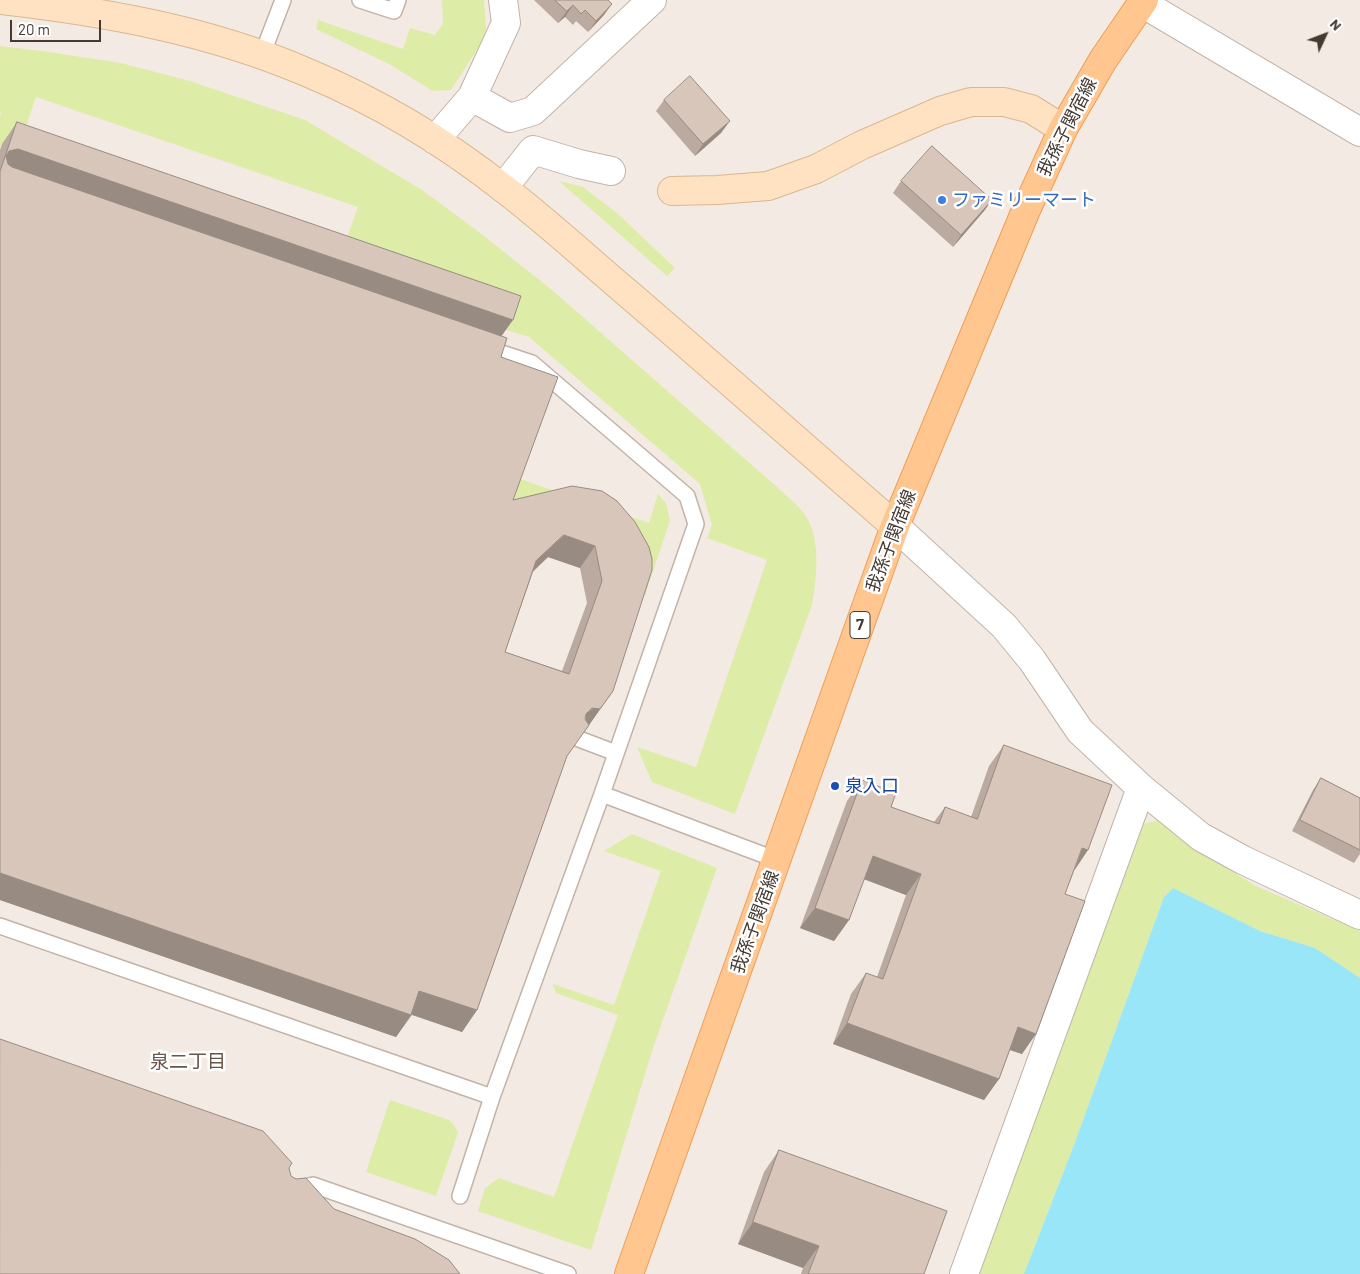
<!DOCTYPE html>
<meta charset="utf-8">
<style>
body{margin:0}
#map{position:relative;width:1360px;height:1274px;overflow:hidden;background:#f3ebe3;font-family:Barlow,sans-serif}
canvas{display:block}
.north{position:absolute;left:1300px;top:10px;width:50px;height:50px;-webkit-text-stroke:4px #fff;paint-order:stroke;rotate:47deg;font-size:14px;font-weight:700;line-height:20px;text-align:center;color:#453a32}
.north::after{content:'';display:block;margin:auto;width:18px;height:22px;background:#453a32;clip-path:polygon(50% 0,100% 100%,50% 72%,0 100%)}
.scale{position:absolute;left:10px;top:20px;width:91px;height:22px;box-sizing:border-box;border:2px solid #453a32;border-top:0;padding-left:6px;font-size:15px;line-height:18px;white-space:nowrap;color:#453a32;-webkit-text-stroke:4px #fff;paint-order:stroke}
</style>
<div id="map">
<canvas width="1360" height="1274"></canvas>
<div class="north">N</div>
<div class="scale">20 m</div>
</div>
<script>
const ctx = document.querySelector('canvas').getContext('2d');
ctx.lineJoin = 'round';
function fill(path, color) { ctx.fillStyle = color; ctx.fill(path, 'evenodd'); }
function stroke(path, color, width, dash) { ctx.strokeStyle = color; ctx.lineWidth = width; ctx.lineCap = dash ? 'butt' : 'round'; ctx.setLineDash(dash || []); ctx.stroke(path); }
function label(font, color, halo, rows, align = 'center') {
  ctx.font = font + ' Barlow,"Noto Sans JP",sans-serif'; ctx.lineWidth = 5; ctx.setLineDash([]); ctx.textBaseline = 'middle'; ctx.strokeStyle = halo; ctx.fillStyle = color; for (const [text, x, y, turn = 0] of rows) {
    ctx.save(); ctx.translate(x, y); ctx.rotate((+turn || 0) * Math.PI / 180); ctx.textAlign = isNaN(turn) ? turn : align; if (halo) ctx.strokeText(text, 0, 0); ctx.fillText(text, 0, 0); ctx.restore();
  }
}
fill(new Path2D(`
 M 442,0 L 484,0 L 486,28 L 484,39 L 451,90 L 433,91 L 389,64 L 316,29 L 318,20 L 403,49 L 410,28 L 435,35 L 443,24 Z
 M 0,46 L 42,51 L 121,63 L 190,81 L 305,120 L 422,190 L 479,232 L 552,290 L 777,487 C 785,495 795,502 802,511 C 822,535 817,576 812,605 L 735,814 L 652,782 L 637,747 L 696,767 L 767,560 L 707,538 L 712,525 L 700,484 L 529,337 L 503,329 L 339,260 L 358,207 L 36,97 L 18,150 L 2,144 L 0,148 L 0,116 L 1,112 L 0,111 Z
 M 559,181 L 583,187 L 618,214 L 675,268 L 667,276 Z
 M 514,477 L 649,523 L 658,494 L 666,503 L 670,521 L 645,595 L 636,592 L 510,525 Z
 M 1158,820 L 1207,856 L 1256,886 L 1360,931 L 1360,978 L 1315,948 L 1260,931 L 1173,889 L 1164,897 L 1074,1145 L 1024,1274 L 979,1274 L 1144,824 Z
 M 632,834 L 717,868 L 654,1045 L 591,1250 L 478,1211 L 485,1188 L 499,1178 L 554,1197 L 618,1015 L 556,993 L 553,984 L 614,1005 L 661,871 L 604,851 Z
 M 390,1100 L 449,1120 L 454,1125 L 458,1133 L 436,1196 L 366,1172 Z`), '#ddeca7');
fill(new Path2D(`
 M 1173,888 L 1260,931 L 1315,948 L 1360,978 L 1360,1274 L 1024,1274 L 1074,1145 L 1164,897 Z`), '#98e6f7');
const lane = new Path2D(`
 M 360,0 L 394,11 L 398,0
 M 262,55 L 283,0
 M 579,739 L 616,753
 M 602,794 L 777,860
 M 0,926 L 492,1097 L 602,794 L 696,524 L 687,496 L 532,363 L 484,347
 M 293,1190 L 313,1185 L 568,1274
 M 460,1196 L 492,1097`);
const street = new Path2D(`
 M 1142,3 L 1360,132
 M 472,97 L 510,118 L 533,111 L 652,0
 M 435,140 L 472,97 L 506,23 L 503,0
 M 503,188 L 533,150 L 579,164 L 611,171
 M 895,526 L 1004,626 L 1032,660 L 1080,731 L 1141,788 L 1201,837 L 1243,860 L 1360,915
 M 964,1274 L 1141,788`);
const secondary = new Path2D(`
 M 0,0 C 105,12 208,30 306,72 C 376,101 443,141 503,188 C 545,220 585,257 625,291 C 716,369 805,448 895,526
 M 672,191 L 717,190 L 768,186 L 816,169 L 862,145 L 940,111 L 971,102 L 1004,102 L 1031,109 L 1063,129`);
const primary = new Path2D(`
 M 629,1274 L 895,526 L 1026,210 L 1063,129 L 1103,60 L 1144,0`);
stroke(lane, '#c2b3a8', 18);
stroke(street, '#c2b3a8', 30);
stroke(secondary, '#dbb68f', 30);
stroke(primary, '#ef9e55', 30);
stroke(lane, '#fff', 15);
stroke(street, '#fff', 28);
stroke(secondary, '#ffe2c1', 28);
stroke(primary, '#ffc690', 28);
fill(new Path2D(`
 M 534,0 L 608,0 L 604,15 L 588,32 L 576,21 L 573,25 L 565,17 L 558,23 Z
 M 664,100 L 721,133 L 695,156 L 656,111 Z
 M 17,122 L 502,336 L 501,357 L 513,500 L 635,522 L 566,757 L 477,1010 L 462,1032 L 412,1015 L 396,1037 L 0,900 L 0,150 L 2,144 ZM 548,557 L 580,568 L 587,603 L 562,671 L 505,652 L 533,572 Z
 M 901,181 L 992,200 L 984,211 L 953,247 L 893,193 Z
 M 1004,745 L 1074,871 L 1065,894 L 1022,1054 L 1010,1050 L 999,1079 L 984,1100 L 833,1044 L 851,994 L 866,973 L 877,977 L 906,895 L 864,879 L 849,920 L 834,941 L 800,928 L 847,801 L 862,780 L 891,807 L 934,822 L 945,807 L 971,817 L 989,766 Z
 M 1321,778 L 1360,798 L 1360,854 L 1354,863 L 1292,831 L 1313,790 Z
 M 779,1150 L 924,1274 L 801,1274 L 803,1268 L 738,1244 L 764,1172 Z`), '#bbaaa0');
fill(new Path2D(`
 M 612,4 L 604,15 L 588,32 L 596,21 Z
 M 573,5 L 565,17 L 558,23 L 567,11 Z
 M 730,121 L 721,133 L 695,156 L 703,144 Z
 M 18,149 L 513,320 L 498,341 L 3,171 L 5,157 L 9,151 Z
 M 992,200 L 984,211 L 953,247 L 961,235 Z
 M 564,535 L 595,546 L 580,568 L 548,557 L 521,582 L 536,561 Z
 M 613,691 L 585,731 L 586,714 Z
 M 1082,848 L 1088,850 L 1074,871 Z
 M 873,856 L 921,874 L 906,895 L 858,877 Z
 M 0,873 L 411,1015 L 396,1037 L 0,900 Z
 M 815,908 L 849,920 L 834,941 L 800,928 Z
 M 419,991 L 477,1010 L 462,1032 L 404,1012 Z
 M 847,1023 L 999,1079 L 984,1100 L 833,1044 Z
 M 1018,1027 L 1036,1034 L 1022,1054 L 1004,1048 Z
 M 753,1222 L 819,1246 L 803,1268 L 738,1244 Z`), '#988b82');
const building = new Path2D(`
 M 555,0 L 608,0 L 612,4 L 596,21 L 585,10 L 581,14 L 573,5 L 567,11 Z
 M 690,76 L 730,121 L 703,144 L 664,100 Z
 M 17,122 L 521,296 L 513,320 L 18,149 L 9,151 L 6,156 L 8,164 L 12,167 L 507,338 L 501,357 L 558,377 L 513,500 L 572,486 L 602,491 L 617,501 L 635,522 L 649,547 L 652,559 L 652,570 L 613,691 L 600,709 L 592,708 L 586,714 L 585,719 L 589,725 L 567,756 L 477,1010 L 419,991 L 411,1015 L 0,873 L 0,172 ZM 564,535 L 595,546 L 602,581 L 569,674 L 505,652 L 536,561 Z
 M 932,146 L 992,200 L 961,235 L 901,181 Z
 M 1004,745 L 1112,785 L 1088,850 L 1082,848 L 1065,894 L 1085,901 L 1036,1034 L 1018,1027 L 999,1079 L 847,1023 L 866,973 L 883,979 L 921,874 L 873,856 L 849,920 L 815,908 L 862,780 L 896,793 L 891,807 L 939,824 L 945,807 L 977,819 Z
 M 1321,778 L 1360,798 L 1360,850 L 1300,820 Z
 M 0,1039 L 263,1131 L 292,1163 L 289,1168 L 291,1176 L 296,1179 L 306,1178 L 334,1209 L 415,1239 L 449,1260 L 460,1274 L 0,1274 Z
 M 779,1150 L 947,1211 L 924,1274 L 808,1274 L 819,1246 L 753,1222 Z`);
fill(building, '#d9c6ba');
stroke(building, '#988b82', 1);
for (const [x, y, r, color] of [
 [942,200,5,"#3f7fe0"],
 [835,786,5,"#1a4fb4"]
]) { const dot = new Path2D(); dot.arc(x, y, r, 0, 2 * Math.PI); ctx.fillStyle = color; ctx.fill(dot); stroke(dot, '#fff', 2); }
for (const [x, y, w] of [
 [860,625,20]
]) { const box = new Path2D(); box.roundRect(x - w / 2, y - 13.5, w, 27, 4); ctx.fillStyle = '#fff'; ctx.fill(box); stroke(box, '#453a32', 1); }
label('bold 16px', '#453a32', null, [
 ["7",860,625]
]);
label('18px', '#453a32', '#fff', [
 ["我孫子関宿線",1067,127,-63],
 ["我孫子関宿線",891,541,-69],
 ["我孫子関宿線",755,922,-70]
]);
label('18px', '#366cbe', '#fff', [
 ["ファミリーマート",952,200]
], 'left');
label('18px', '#164399', '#fff', [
 ["泉入口",845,786]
], 'left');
label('19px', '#695549', '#fff', [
 ["泉二丁目",188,1062]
]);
</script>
